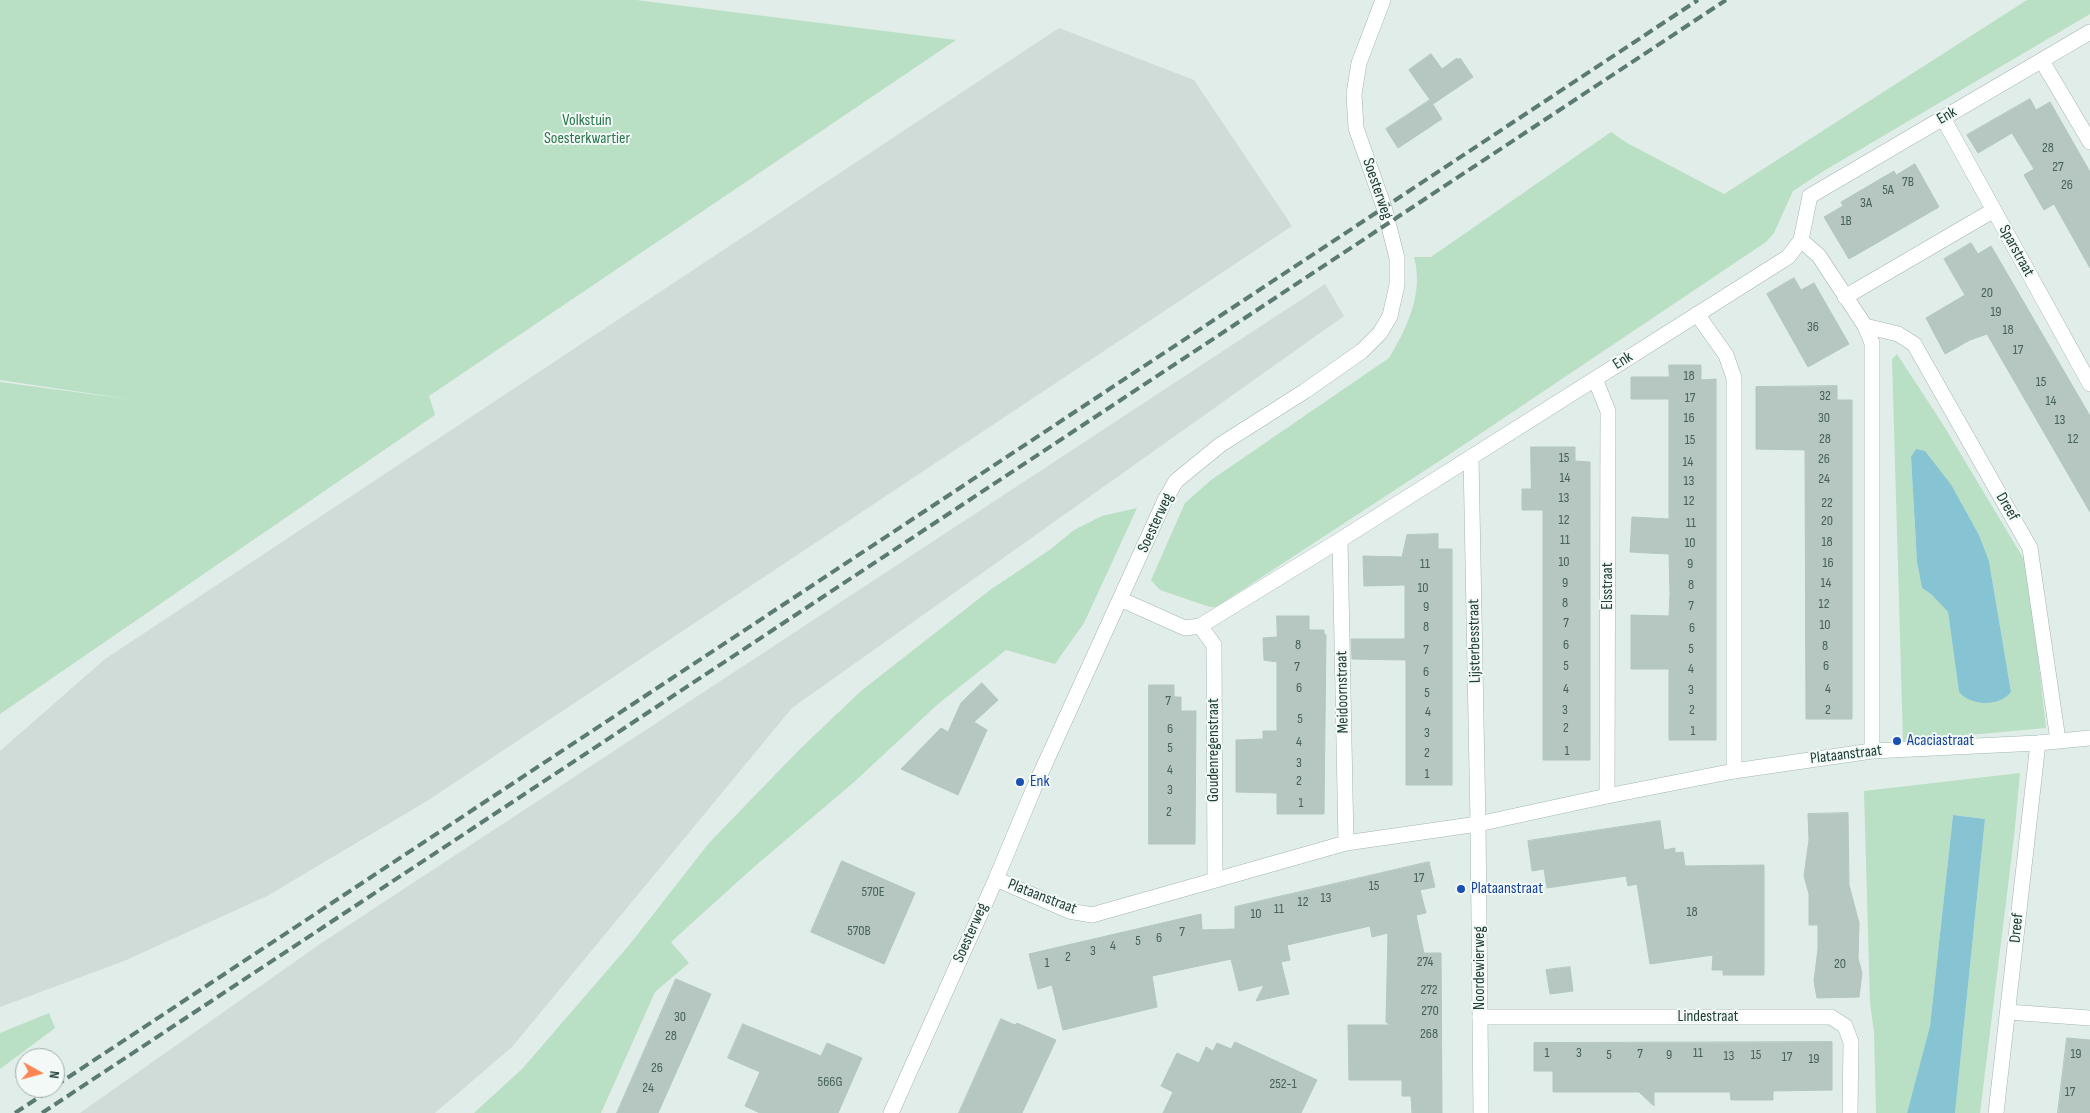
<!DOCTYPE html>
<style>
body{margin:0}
#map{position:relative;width:2090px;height:1113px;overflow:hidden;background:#e1ede8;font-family:"Sofia Sans Condensed",sans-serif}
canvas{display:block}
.north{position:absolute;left:15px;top:1048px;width:50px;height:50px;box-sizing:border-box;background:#f2f9f6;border:1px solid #9eaeaa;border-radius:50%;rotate:97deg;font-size:14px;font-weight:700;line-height:20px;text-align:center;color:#213e38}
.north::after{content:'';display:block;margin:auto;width:18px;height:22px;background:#f98553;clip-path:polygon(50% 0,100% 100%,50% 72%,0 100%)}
</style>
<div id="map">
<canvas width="2090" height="1113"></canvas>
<div class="north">N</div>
</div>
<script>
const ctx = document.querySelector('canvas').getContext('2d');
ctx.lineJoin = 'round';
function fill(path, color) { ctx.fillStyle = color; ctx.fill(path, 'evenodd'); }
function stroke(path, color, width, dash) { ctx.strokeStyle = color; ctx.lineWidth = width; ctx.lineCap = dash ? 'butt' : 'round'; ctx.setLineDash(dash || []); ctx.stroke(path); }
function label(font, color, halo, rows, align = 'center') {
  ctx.font = font + ' "Sofia Sans Condensed",sans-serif'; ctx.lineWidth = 4; ctx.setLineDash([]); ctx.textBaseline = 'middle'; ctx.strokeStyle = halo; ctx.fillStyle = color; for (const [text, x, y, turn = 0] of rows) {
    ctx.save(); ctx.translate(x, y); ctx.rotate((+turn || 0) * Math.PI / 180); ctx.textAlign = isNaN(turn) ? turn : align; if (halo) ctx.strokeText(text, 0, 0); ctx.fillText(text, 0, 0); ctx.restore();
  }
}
fill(new Path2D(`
 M 1059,28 L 1194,80 L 1292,226 L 427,801 L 267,896 L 124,961 L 0,1007 L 0,751 L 105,659 Z
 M 1325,284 L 1344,316 L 792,708 L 512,1047 L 435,1113 L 80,1113 L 323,942 Z`), '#cfdcd7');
fill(new Path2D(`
 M 0,0 L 636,0 L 956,40 L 429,396 L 435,415 L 0,714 L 0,382 L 135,400 L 0,380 Z
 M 2027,0 L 2090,0 L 2090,14 L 1822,172 L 1793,191 L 1774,233 L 1766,242 L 1453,452 L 1216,607 L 1210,607 L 1160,590 L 1151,580 L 1185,503 L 1211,480 L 1389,358 C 1407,328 1424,293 1414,257 L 1431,257 L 1611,132 L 1627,143 L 1724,194 Z
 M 1897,354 L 1942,423 L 2028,566 L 2046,728 L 1903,741 L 1892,359 ZM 1916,449 L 1952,486 L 1979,535 L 1989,561 L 2011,692 L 1959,692 L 1948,612 L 1931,594 L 1922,588 L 1917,562 L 1911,458 Z
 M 1137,508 L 1084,623 L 1055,664 L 1006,650 L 938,704 L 853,783 L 755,866 L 671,942 L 689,963 L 655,992 L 601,1113 L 474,1113 L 523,1068 L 630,944 L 709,843 L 799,750 L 861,691 L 990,590 L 1051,549 L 1074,530 L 1102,516 Z
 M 2020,773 L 2014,837 L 1980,1113 L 1955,1113 L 1985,819 L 1953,815 L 1930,1026 L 1907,1113 L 1876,1113 L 1874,1032 L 1870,1003 L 1864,791 Z
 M 49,1013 L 55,1028 L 0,1069 L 0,1033 Z`), '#b9dfc5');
fill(new Path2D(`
 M 1916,449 L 1925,451 L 1952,486 L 1979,535 L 1989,561 L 2011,692 C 1999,707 1971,706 1959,692 L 1948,612 L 1931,594 L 1922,588 L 1917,562 L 1911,457 Z
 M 1953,815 L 1985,819 L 1955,1113 L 1907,1113 L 1930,1026 Z`), '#86c4d4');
const building = new Path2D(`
 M 1431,54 L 1442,69 L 1457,58 L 1458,60 L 1460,58 L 1473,77 L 1433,104 L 1409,70 Z
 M 2030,99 L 2036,110 L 2050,102 L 2090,172 L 2090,268 L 2054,204 L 2044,210 L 2024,175 L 2034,169 L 2012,133 L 1978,153 L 1967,135 Z
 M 1430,100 L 1442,119 L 1398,148 L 1386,129 Z
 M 1915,164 L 1939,207 L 1849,259 L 1824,217 L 1843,206 L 1841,202 L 1894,171 L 1896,175 Z
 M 1971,243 L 1978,254 L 1991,246 L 2090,416 L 2090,512 L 1987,334 L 1970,340 L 1945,354 L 1926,318 L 1965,295 L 1944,259 Z
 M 1794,278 L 1801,290 L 1814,283 L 1849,344 L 1808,367 L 1767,294 Z
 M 1669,365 L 1701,365 L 1701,380 L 1716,379 L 1716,740 L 1669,740 L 1669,669 L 1631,669 L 1631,615 L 1669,616 L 1670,594 L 1669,554 L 1630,552 L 1632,517 L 1669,519 L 1669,399 L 1631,399 L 1631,377 L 1669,377 Z
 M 1837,386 L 1837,400 L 1852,400 L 1852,719 L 1806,719 L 1805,450 L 1756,449 L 1756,387 Z
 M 1531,447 L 1575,447 L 1575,461 L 1590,462 L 1590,760 L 1543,760 L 1543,510 L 1522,510 L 1522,489 L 1531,489 Z
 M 1438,534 L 1438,549 L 1452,549 L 1452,785 L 1406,785 L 1406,660 L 1352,659 L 1351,639 L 1405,639 L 1405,585 L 1364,586 L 1363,556 L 1402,557 L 1407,535 Z
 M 1277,616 L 1309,616 L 1309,630 L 1324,630 L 1324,634 L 1326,635 L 1324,814 L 1277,814 L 1277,793 L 1236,792 L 1236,740 L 1263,739 L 1263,731 L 1277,731 L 1277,662 L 1264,660 L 1263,638 L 1277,637 Z
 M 982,683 L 998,700 L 974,722 L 987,730 L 958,795 L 901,769 L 941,728 L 948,732 L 961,703 Z
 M 1149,685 L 1174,685 L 1174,697 L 1181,697 L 1181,711 L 1196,711 L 1195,844 L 1149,844 Z
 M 1848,813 L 1849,885 L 1859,923 L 1858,958 L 1862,973 L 1859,997 L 1817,998 L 1814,981 L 1818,949 L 1818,925 L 1809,925 L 1809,894 L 1804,876 L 1809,840 L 1808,814 Z
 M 1660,821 L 1664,850 L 1675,848 L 1675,853 L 1683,852 L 1685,866 L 1764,865 L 1764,975 L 1723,975 L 1723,970 L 1712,970 L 1713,955 L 1650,964 L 1637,884 L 1628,886 L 1626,876 L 1547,888 L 1544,869 L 1532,871 L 1528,841 Z
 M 842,861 L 915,893 L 884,964 L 811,932 Z
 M 1429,862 L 1435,887 L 1420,890 L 1426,913 L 1416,915 L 1424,953 L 1441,953 L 1442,1113 L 1412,1113 L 1411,1096 L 1402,1096 L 1402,1080 L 1349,1080 L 1348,1025 L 1390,1025 L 1386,1022 L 1388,933 L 1372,937 L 1370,926 L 1287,945 L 1290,960 L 1281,962 L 1289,994 L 1256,1001 L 1264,985 L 1239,991 L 1231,959 L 1152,976 L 1157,1007 L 1063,1030 L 1052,985 L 1038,989 L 1029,954 L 1201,914 L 1202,930 L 1235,929 L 1235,907 Z
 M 1570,967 L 1573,991 L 1550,994 L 1546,970 Z
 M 676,979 L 711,994 L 658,1113 L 617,1113 Z
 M 1001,1019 L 1015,1025 L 1017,1023 L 1056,1040 L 1022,1113 L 959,1113 Z
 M 743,1024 L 821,1056 L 827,1043 L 862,1058 L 838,1113 L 760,1113 L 745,1106 L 760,1072 L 728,1058 Z
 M 2067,1038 L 2090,1040 L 2090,1113 L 2058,1113 Z
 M 1235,1042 L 1317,1080 L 1301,1113 L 1163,1113 L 1173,1092 L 1161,1086 L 1177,1053 L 1199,1063 L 1206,1047 L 1213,1051 L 1217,1043 L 1231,1049 Z
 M 1832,1042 L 1832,1090 L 1773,1091 L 1773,1100 L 1731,1100 L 1730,1092 L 1654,1092 L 1654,1106 L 1639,1092 L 1553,1092 L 1553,1071 L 1534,1071 L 1534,1043 Z`);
fill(building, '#b6c7c1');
stroke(building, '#b3c6c0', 1);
const street = new Path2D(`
 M 2042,61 L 2090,142
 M 1943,118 L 2090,384
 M 1801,240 L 1819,256 L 1865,326 L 1872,343 L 1872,751
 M 1845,297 L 1994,210
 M 1697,314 L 1726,355 L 1734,378 L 1734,771
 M 1865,326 L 1898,334 L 1914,344 L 2030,548 L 2058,740
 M 1595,379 L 1608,411 L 1607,796
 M 1340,540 L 1346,843
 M 1120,599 L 1185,628 L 1200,626 L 1340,540 L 1788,257 L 1801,240 L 1810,196 L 2090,32
 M 1200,626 L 1214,645 L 1215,879
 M 996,879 L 1069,911 L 1092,915 L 1346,843 L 1478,824 L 1471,457
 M 2008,1012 L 2090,1018
 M 1480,1017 L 1831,1017 L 1845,1026 L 1851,1042 L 1850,1113
 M 891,1113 L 996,879 L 1034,788 L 1165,500 L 1176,481 L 1220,445 L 1305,391 L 1362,351 L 1380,333 L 1390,316 L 1397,285 L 1397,258 L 1384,207 L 1356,128 L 1354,94 L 1359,63 L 1383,0
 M 1996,1113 L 2038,743`);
const secondary = new Path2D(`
 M 1481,1113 L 1478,824 L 1607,796 L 1734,771 L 1872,751 L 2038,743 L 2090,738`);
stroke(street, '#a4b5b0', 16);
stroke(secondary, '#9fb9b1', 16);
stroke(street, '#fff', 15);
stroke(secondary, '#fff', 15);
stroke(new Path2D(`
 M 55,1086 L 1698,0
 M 15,1113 L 53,1088
 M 42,1113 L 1726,0`), '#5b7a73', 4, [10, 5]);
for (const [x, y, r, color] of [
 [1897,741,5,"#1a4fb4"],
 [1020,782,5,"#1a4fb4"],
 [1461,889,5,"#1a4fb4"]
]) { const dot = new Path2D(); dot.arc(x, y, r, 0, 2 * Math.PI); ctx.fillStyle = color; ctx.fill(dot); stroke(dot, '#f2f9f6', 2); }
label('14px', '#46605a', null, [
 ["28",2048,148],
 ["27",2058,167],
 ["7B",1908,182],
 ["26",2067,185],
 ["5A",1888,190],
 ["3A",1866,203],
 ["1B",1846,221],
 ["20",1987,293],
 ["19",1996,312],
 ["36",1813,327],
 ["18",2008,330],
 ["17",2018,350],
 ["18",1689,376],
 ["15",2041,382],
 ["32",1825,396],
 ["17",1690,398],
 ["14",2051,401],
 ["16",1689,418],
 ["30",1824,418],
 ["13",2060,420],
 ["28",1825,439],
 ["12",2073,439],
 ["15",1690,440],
 ["15",1564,458],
 ["26",1824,459],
 ["14",1688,462],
 ["14",1565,478],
 ["24",1824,479],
 ["13",1689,481],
 ["13",1564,498],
 ["12",1689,501],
 ["22",1827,503],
 ["12",1564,520],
 ["20",1827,521],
 ["11",1691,523],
 ["11",1565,540],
 ["18",1827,542],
 ["10",1690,543],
 ["10",1564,562],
 ["16",1828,563],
 ["11",1425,564],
 ["9",1690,564],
 ["9",1565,583],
 ["14",1826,583],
 ["8",1691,585],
 ["10",1423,588],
 ["8",1565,603],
 ["12",1824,604],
 ["7",1691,606],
 ["9",1426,607],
 ["7",1566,623],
 ["10",1825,625],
 ["8",1426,627],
 ["6",1692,628],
 ["8",1298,645],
 ["6",1566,645],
 ["8",1825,646],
 ["5",1691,649],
 ["7",1426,650],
 ["5",1566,666],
 ["6",1826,666],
 ["7",1297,667],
 ["4",1691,669],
 ["6",1426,672],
 ["6",1299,688],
 ["4",1566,689],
 ["4",1828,689],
 ["3",1691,690],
 ["5",1427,693],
 ["7",1168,701],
 ["3",1565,710],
 ["2",1692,710],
 ["2",1828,710],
 ["4",1428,712],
 ["5",1300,719],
 ["2",1566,728],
 ["6",1170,729],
 ["1",1693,731],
 ["3",1427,733],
 ["4",1299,742],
 ["5",1170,748],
 ["1",1567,751],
 ["2",1427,753],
 ["3",1299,763],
 ["4",1170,770],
 ["1",1427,774],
 ["2",1299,781],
 ["3",1170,790],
 ["1",1301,803],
 ["2",1169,812],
 ["17",1419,878],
 ["15",1374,886],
 ["570E",873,892],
 ["13",1326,898],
 ["12",1303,902],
 ["11",1279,909],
 ["18",1692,912],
 ["10",1256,914],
 ["570B",859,931],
 ["7",1182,932],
 ["6",1159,938],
 ["5",1138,941],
 ["4",1113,946],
 ["3",1093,951],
 ["2",1068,957],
 ["274",1425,962],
 ["1",1047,963],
 ["20",1840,964],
 ["272",1429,990],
 ["270",1430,1011],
 ["30",680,1017],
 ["268",1429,1034],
 ["28",671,1036],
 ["1",1547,1053],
 ["3",1579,1053],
 ["11",1698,1053],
 ["7",1640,1054],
 ["19",2076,1054],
 ["5",1609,1055],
 ["9",1669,1055],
 ["15",1756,1055],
 ["13",1729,1056],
 ["17",1787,1057],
 ["19",1814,1059],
 ["26",657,1068],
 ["566G",830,1082],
 ["252-1",1283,1084],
 ["24",648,1088],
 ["17",2070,1092]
]);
label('16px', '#213e38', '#f2f9f6', [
 ["Enk",1947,116,-30],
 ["Soesterweg",1377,189,71],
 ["Sparstraat",2016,251,61],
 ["Enk",1623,361,-32],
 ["Dreef",2007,507,60],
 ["Soesterweg",1156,523,-65],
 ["Elsstraat",1608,586,-90],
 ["Lijsterbesstraat",1475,641,-91],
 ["Meidoornstraat",1343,692,-91],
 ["Goudenregenstraat",1214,750,-90],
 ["Plataanstraat",1846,755,-7],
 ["Plataanstraat",1042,897,21],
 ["Dreef",2017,928,-84],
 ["Soesterweg",971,933,-66],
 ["Noordewierweg",1480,968,-90],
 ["Lindestraat",1708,1017]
]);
label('16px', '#29774b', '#f2f9f6', [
 ["Volkstuin",587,121],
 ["Soesterkwartier",587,139]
]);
label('16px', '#164399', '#f2f9f6', [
 ["Acaciastraat",1907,741],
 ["Enk",1030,782],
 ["Plataanstraat",1471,889]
], 'left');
</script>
